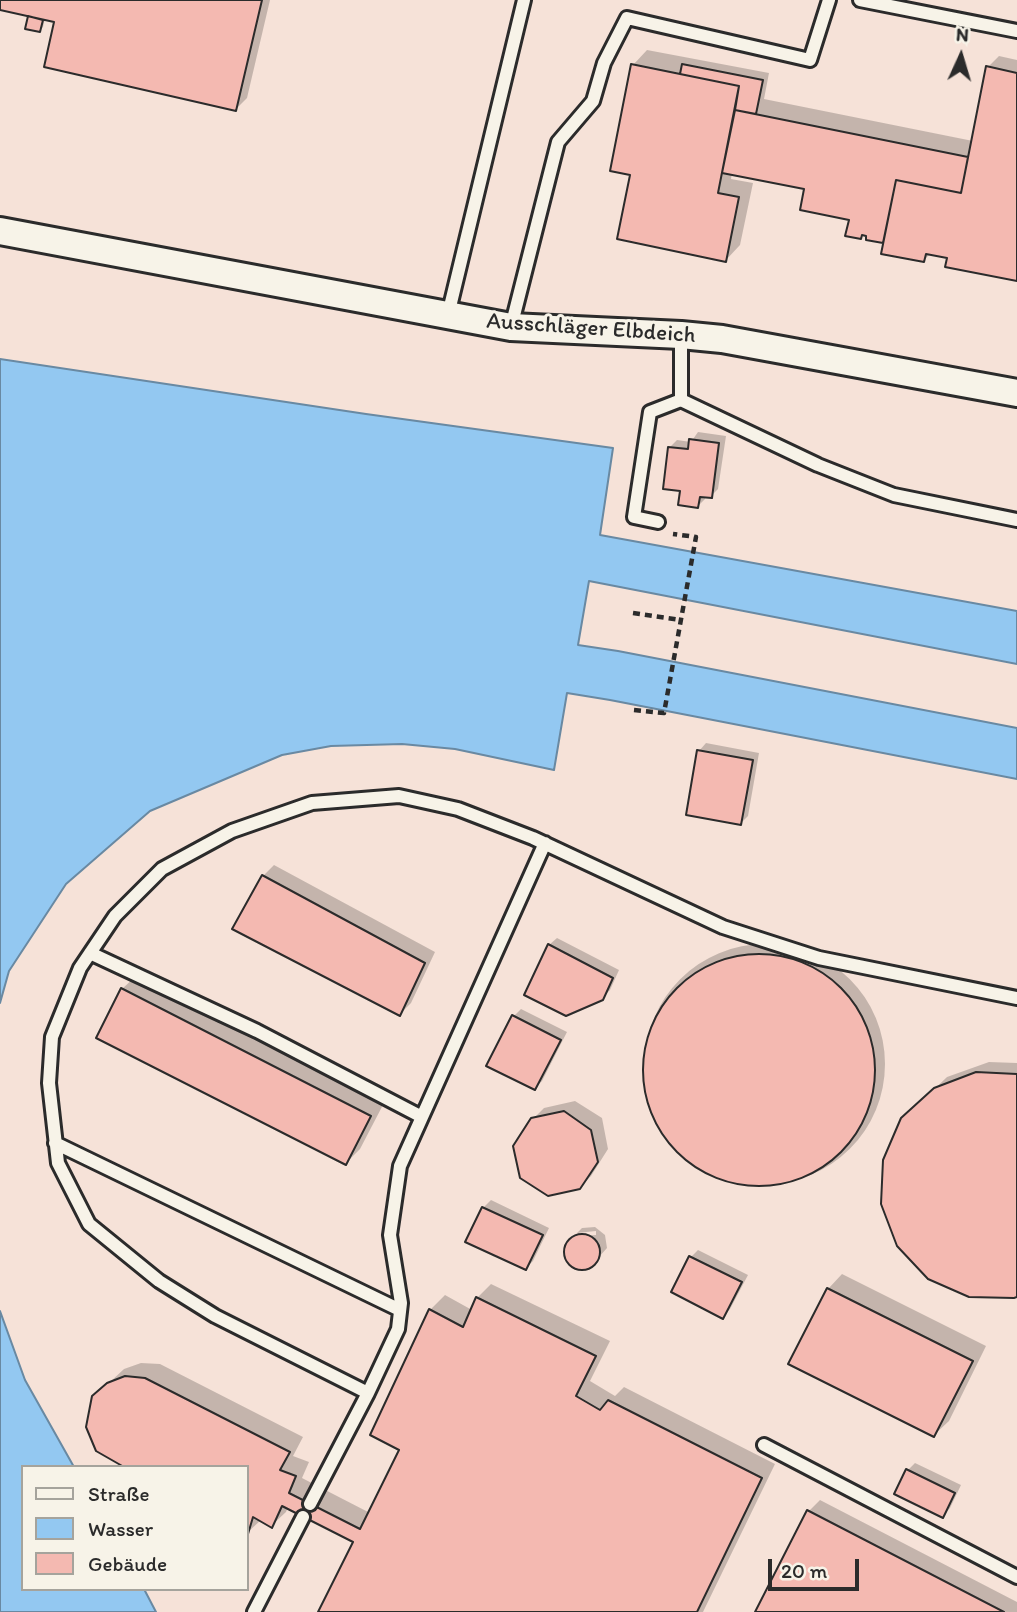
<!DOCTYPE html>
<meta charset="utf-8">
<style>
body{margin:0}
#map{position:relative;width:1017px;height:1612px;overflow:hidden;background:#f6e2d8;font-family:Itim,sans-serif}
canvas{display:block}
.legend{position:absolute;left:21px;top:1465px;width:228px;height:126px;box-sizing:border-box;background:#f7f3e8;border:2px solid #a5a39c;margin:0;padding:9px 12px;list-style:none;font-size:21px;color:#2b2b2b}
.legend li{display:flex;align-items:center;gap:14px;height:35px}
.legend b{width:35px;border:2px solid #a5a39c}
.north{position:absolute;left:926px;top:21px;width:70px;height:70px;-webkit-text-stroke:5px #f7f3e8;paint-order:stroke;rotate:4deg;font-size:19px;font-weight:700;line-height:28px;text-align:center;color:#2b2b2b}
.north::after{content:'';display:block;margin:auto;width:24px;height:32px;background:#2b2b2b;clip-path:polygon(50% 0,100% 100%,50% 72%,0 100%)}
.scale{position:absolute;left:768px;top:1559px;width:91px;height:32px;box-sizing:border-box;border:4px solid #2b2b2b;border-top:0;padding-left:9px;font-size:21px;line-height:24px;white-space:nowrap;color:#2b2b2b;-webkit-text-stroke:5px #f7f3e8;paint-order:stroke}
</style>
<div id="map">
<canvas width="1017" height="1612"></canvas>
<ul class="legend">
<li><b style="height:9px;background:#f7f3e8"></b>Straße</li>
<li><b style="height:19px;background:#93c8f1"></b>Wasser</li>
<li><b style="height:19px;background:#f4b9b1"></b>Gebäude</li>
</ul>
<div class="north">N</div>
<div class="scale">20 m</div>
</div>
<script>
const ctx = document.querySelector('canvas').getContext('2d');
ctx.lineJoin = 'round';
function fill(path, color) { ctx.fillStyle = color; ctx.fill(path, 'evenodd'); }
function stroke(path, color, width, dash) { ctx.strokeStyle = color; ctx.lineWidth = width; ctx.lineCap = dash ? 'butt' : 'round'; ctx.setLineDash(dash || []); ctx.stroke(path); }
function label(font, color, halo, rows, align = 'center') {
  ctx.font = font + ' Itim,sans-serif'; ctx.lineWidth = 6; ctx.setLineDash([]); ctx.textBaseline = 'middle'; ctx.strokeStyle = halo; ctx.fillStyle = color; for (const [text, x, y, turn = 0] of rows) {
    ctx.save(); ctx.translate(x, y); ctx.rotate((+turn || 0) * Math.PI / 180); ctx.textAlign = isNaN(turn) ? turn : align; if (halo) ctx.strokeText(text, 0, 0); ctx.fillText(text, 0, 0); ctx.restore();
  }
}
const water = new Path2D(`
 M 0,359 L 366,414 L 613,448 L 600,535 L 1017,611 L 1017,664 L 589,581 L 578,645 L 618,651 L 1017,728 L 1017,779 L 610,700 L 567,693 L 554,770 L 455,749 L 402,744 L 331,746 L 282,755 L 150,811 L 66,884 L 9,971 L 0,1003 Z
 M 0,1311 L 25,1380 L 74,1467 L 23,1467 L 23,1589 L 144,1589 L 156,1612 L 0,1612 Z`);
fill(water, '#93c8f1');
stroke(water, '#6989a2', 2);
fill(new Path2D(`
 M 0,0 L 270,0 L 247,98 L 236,109 L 56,21 L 45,18 L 43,27 L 40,30 L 32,15 L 0,8 Z
 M 647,50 L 769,73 L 764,99 L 973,141 L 988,67 L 999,56 L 1017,60 L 1017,280 L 949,257 L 931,253 L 924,260 L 885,242 L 868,239 L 864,233 L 861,237 L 851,218 L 806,187 L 732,173 L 731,179 L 753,183 L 740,245 L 726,260 L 632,174 L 633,65 Z
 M 698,432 L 726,436 L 718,489 L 711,496 L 706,496 L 705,499 L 698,506 L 682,489 L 670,447 L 677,440 L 691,442 Z
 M 706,743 L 759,753 L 748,816 L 741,823 L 699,751 Z
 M 274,865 L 435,952 L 411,1003 L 400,1014 L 234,928 L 263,876 Z
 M 557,938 L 619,970 L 610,990 L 602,998 L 549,945 Z
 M645 1064a120 120 0 1 1 240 0a120 120 0 1 1-240 0Z
 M 137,975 L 385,1101 L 360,1149 L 346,1163 L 122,989 Z
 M 521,1009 L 567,1032 L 542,1081 L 535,1088 L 514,1016 Z
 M 989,1062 L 1017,1063 L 1017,1295 L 915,1108 L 947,1077 Z
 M 575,1101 L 602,1118 L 608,1149 L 591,1176 L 579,1188 L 533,1119 L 544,1108 Z
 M 491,1200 L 549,1228 L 533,1261 L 526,1268 L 468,1241 L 483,1208 Z
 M 595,1227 L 605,1235 L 607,1248 L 590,1267 L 577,1268 L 566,1260 L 565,1247 L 573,1236 L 596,1235 L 596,1231 L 577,1233 L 582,1228 Z
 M 698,1250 L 748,1275 L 730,1309 L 723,1317 L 691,1257 Z
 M 842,1274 L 986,1346 L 949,1421 L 934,1435 L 828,1289 Z
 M 491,1284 L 610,1341 L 590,1381 L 615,1396 L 624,1387 L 775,1464 L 703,1612 L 320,1612 L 355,1542 L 288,1507 L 286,1512 L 271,1526 L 261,1520 L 248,1532 L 247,1531 L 247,1467 L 94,1397 L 124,1369 L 141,1363 L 160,1364 L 303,1437 L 293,1456 L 309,1462 L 302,1478 L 370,1513 L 402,1450 L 430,1310 L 445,1295 L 472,1310 L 477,1298 Z
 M 915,1463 L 961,1485 L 950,1508 L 943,1516 L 908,1470 Z
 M 820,1500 L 1017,1602 L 1017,1612 L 757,1612 L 809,1511 Z`), '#0003');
const building = new Path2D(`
 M 0,0 L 262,0 L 236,111 L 44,67 L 54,22 L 0,10 Z
 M 28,16 L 43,20 L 40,32 L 25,29 Z
 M 631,64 L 739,86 L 718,193 L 739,197 L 726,262 L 617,239 L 630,175 L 610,171 Z
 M 682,64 L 763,80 L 756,114 L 735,110 L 739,86 L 680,74 Z
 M 986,66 L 1017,73 L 1017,281 L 945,267 L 947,258 L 926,254 L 924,262 L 881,254 L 896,180 L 961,193 Z
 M 735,110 L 968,157 L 961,193 L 896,180 L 883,243 L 866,240 L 866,236 L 862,235 L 861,239 L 845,236 L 849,220 L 800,210 L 804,189 L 722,173 Z
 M 689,439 L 719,443 L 712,498 L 700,497 L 698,508 L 678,505 L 680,491 L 663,489 L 668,447 L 688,449 Z
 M 697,750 L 753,760 L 741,825 L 686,815 Z
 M 262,875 L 425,963 L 400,1016 L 232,929 Z
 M 548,944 L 613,978 L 603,1000 L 566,1016 L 524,995 Z
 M643 1070a116 116 0 1 1 232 0a116 116 0 1 1-232 0Z
 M 121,988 L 371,1116 L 346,1165 L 96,1038 Z
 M 512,1015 L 561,1040 L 535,1090 L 486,1066 Z
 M 976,1072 L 1017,1074 L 1017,1297 L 1014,1298 L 969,1297 L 928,1279 L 897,1246 L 881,1204 L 883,1160 L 901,1118 L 934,1088 Z
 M 564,1111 L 591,1130 L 598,1162 L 580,1189 L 548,1196 L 520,1178 L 513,1146 L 531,1118 Z
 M 482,1207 L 543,1235 L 526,1270 L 465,1242 Z
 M564 1252a18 18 0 1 1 36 0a18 18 0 1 1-36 0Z
 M 689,1256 L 742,1282 L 723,1319 L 671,1292 Z
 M 827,1288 L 973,1361 L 934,1437 L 788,1364 Z
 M 476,1297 L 596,1356 L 576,1396 L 600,1410 L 608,1400 L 762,1478 L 697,1612 L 318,1612 L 353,1542 L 282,1506 L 272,1528 L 253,1517 L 248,1534 L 247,1533 L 247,1467 L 124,1467 L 96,1451 L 86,1427 L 92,1396 L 107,1383 L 125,1376 L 145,1378 L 290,1452 L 280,1470 L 296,1476 L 289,1493 L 360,1529 L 399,1450 L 370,1435 L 429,1309 L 463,1327 Z
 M 906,1469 L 955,1493 L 943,1518 L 894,1494 Z
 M 807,1510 L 1004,1612 L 755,1612 Z`);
fill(building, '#f4b9b1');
stroke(building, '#2b2b2b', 2);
const lane = new Path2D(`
 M 860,0 L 1017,31
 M 448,315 L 524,0
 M 511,327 L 558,142 L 593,101 L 604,63 L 627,18 L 810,60 L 829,0
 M 681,335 L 681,400 L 818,465 L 894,495 L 1017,520
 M 658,522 L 634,517 L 650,412 L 681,400
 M 90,953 L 257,1031 L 422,1117 L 545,843
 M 55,1143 L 400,1310
 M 368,1393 L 398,1329 L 401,1303 L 390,1235 L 400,1166 L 422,1117
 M 764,1445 L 1017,1577
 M 310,1504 L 368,1393 L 215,1316 L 159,1281 L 89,1224 L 58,1163 L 49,1083 L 52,1037 L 80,968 L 115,916 L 162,869 L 232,831 L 312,803 L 399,796 L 458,809 L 533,838 L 723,927 L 819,958 L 1017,998
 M 254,1612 L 303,1517`);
const street = new Path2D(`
 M 0,231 L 511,327 L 681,335 L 722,339 L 1017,393`);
stroke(lane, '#2b2b2b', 18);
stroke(street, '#2b2b2b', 32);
stroke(new Path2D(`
 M 633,613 L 681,620
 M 634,710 L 664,713 L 696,537 L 673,534`), '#2b2b2b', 4.5, [7, 5]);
stroke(lane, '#f7f3e8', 12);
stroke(street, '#f7f3e8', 26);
label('23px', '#2b2b2b', '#f7f3e8', [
 ["Ausschläger Elbdeich",591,329,4]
]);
</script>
